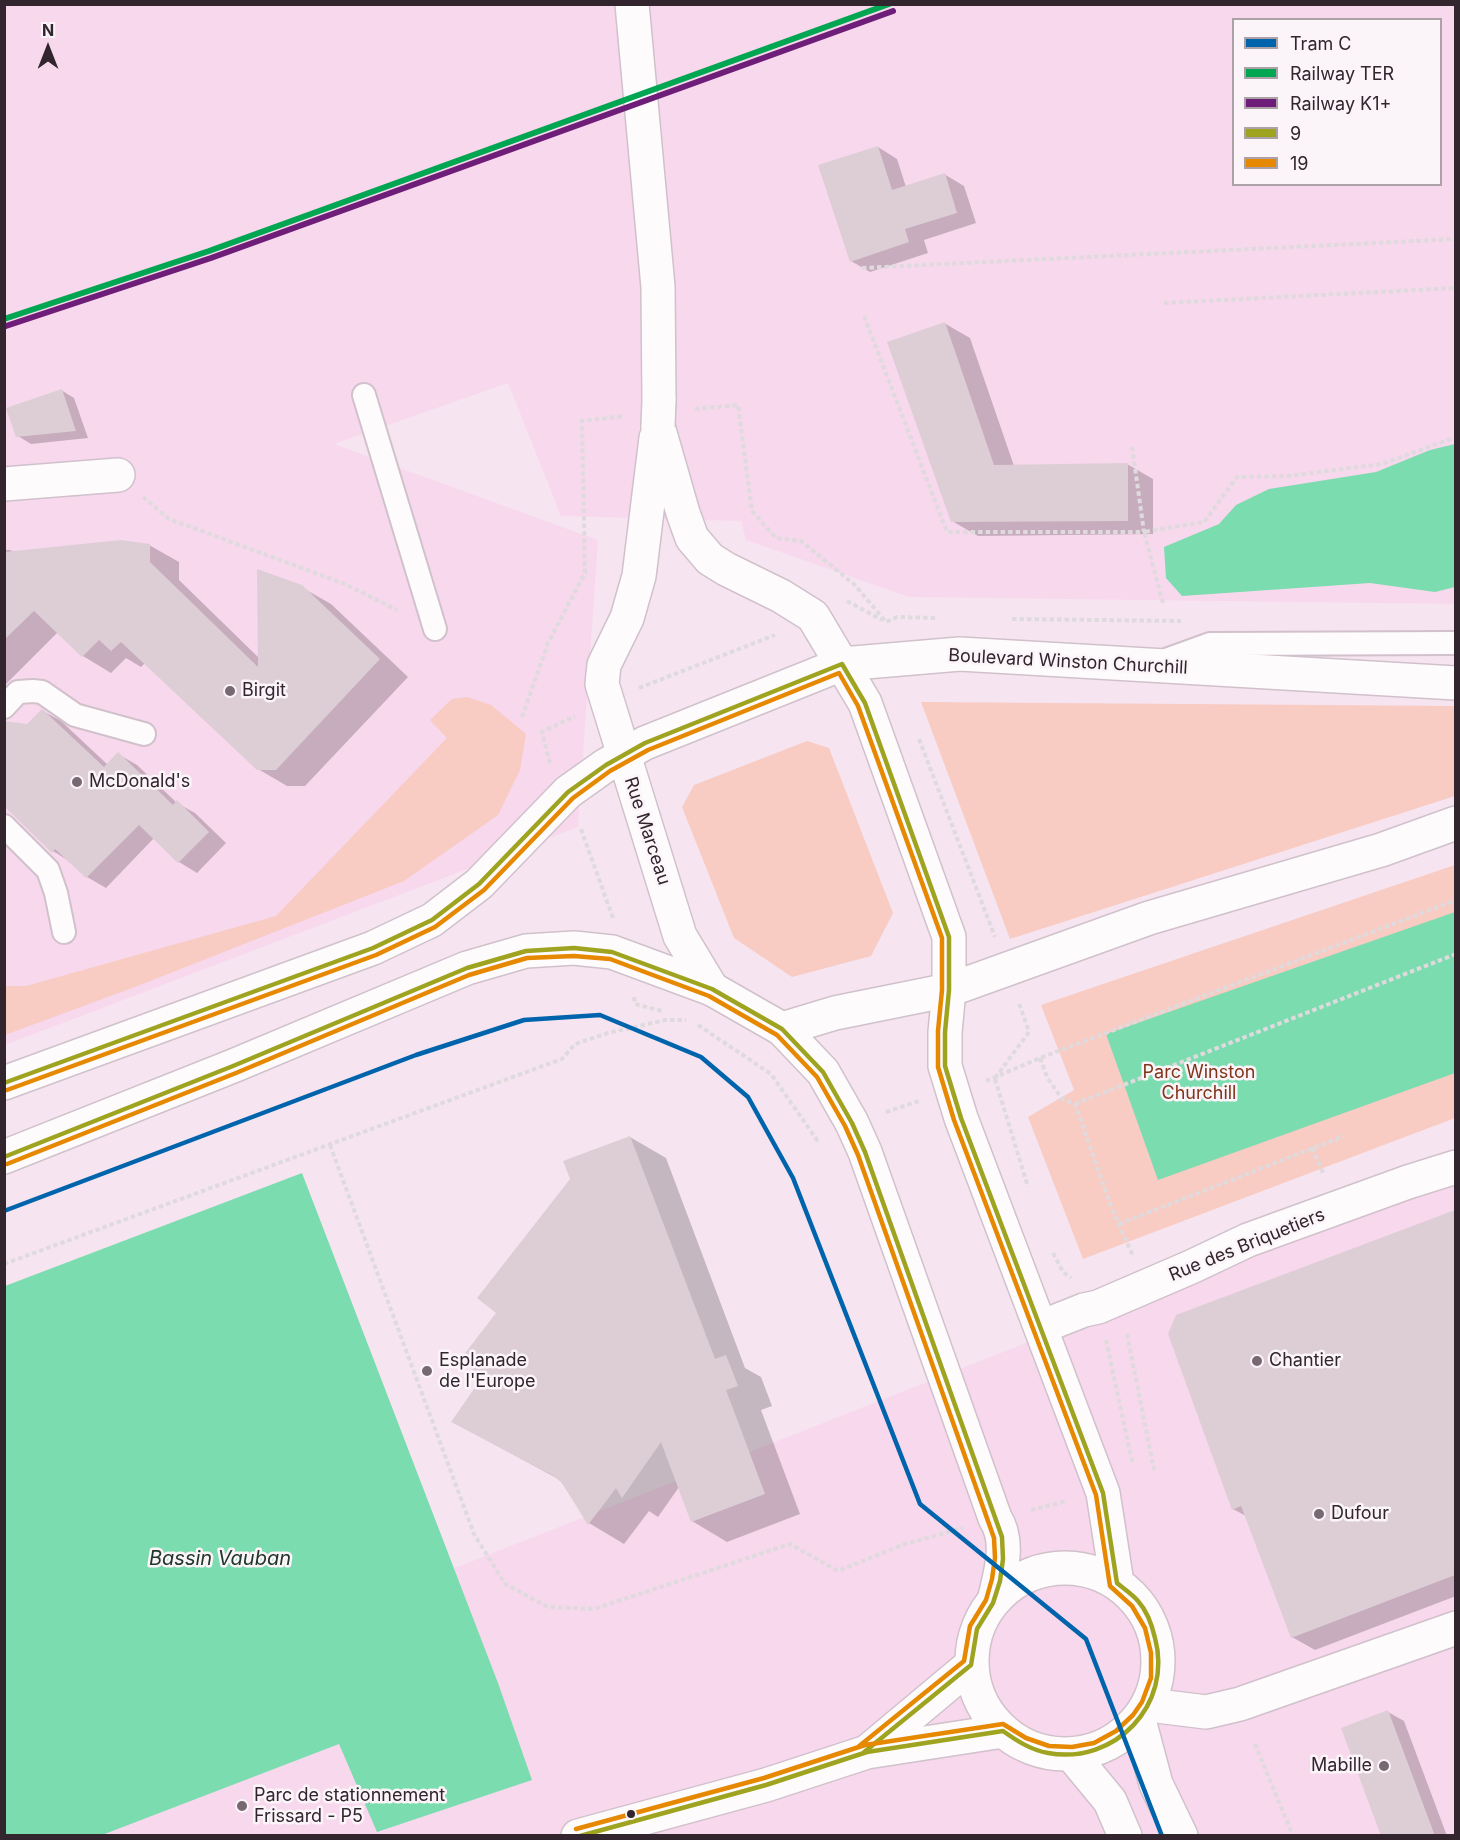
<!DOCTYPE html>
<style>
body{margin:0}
#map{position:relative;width:1460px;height:1840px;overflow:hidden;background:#f6e5f0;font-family:Inter,sans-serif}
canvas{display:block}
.frame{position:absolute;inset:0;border:6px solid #32252e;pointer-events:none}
.legend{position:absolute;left:1232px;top:18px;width:210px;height:168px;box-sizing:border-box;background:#fbf4f8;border:2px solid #aba1a7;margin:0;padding:8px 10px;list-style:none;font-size:18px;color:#32252e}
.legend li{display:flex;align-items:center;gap:12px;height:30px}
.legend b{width:30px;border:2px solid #aba1a7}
.north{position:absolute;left:18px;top:18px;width:60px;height:60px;-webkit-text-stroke:4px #fbf4f8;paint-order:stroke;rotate:0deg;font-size:16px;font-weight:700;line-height:24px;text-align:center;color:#32252e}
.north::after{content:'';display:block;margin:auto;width:21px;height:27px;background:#32252e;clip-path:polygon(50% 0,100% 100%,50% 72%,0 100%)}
</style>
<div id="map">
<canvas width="1460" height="1840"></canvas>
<div class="frame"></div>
<ul class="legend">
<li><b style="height:8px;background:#0064ac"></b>Tram C</li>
<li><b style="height:8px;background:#00a651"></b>Railway TER</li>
<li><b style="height:8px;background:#6e1e78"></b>Railway K1+</li>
<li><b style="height:8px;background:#9fa420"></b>9</li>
<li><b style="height:8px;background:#e68800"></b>19</li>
</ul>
<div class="north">N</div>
</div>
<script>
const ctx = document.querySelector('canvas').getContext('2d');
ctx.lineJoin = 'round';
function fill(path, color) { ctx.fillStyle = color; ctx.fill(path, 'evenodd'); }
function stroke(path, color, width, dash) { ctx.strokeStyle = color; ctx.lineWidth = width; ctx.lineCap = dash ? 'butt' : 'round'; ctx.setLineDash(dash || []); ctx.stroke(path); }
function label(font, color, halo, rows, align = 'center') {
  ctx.font = font + ' Inter,sans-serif'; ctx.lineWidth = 5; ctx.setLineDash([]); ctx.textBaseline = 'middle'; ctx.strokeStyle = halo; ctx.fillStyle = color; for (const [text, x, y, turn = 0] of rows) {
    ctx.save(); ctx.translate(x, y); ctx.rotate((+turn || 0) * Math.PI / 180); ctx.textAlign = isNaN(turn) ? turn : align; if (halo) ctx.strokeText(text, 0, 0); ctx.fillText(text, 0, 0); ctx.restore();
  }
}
fill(new Path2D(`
 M 5,5 L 1455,5 L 1455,604 L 909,597 L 746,540 L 741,521 L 561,516 L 508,383 L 334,444 L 598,540 L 578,827 L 5,1045 ZM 1234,20 L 1440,20 L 1440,184 L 1234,184 Z
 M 1455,1174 L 1455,1835 L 5,1835 L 4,1760 L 465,1564 Z`), '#f8d8ed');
fill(new Path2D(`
 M 467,697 L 491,705 L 526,734 L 520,770 L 498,815 L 404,881 L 140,985 L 5,1035 L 5,986 L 26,986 L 276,916 L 447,738 L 430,720 L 452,699 Z
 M 921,702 L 1455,706 L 1455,796 L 1010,939 Z
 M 807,741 L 829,748 L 893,913 L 871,956 L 792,977 L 734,938 L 682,807 L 694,785 Z
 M 1455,865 L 1455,1118 L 1083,1259 L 1028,1117 L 1074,1090 L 1041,1005 Z`), '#f8cbc3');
fill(new Path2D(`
 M 1455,444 L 1455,587 L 1435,592 L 1370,583 L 1182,596 L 1166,578 L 1164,547 L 1219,524 L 1236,505 L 1269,489 L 1376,472 L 1430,450 Z
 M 1455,912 L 1455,1073 L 1158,1180 L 1106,1034 Z
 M 302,1173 L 498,1683 L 532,1780 L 377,1832 L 339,1744 L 102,1835 L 5,1835 L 5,1286 Z`), '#7bdcaf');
fill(new Path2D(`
 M 878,147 L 897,159 L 906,187 L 944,174 L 964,186 L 976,223 L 924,240 L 928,253 L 870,272 L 851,261 Z
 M 944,323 L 970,338 L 1014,466 L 1127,464 L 1153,479 L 1153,534 L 978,536 L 952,521 Z
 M 61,390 L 74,398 L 88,438 L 31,444 L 18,436 Z
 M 149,545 L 179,562 L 179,580 L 259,658 L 301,587 L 331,604 L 408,677 L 305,786 L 287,786 L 258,769 L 145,663 L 141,667 L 126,658 L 111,673 L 83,656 L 58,632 L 4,686 L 4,550 L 10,550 L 14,552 Z
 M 43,711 L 61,721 L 108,765 L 118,754 L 137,765 L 177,803 L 195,813 L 226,843 L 197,873 L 179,862 L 154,838 L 106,888 L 87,877 L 72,863 L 53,851 L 27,726 Z
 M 630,1137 L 666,1158 L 745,1368 L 761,1377 L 772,1406 L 761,1410 L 800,1514 L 727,1542 L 692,1521 L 679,1487 L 658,1517 L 649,1511 L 624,1544 L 589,1523 L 560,1480 L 453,1422 L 485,1376 Z
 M 1456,1211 L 1456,1596 L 1315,1650 L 1292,1637 L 1246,1516 L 1233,1509 L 1178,1317 Z
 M 1388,1712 L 1404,1721 L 1447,1836 L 1383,1836 Z`), '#0003');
fill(new Path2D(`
 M 878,146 L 892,190 L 945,173 L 957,213 L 905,229 L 909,242 L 850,262 L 818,165 Z
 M 945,322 L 994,465 L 1128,463 L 1128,521 L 951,522 L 887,342 Z
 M 62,389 L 76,431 L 16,437 L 6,408 Z
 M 121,540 L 150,544 L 150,562 L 258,667 L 257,569 L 302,585 L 380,659 L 276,770 L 257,770 L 121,642 L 111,651 L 99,640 L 82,657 L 34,611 L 4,640 L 4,552 Z
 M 42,709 L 104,767 L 118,752 L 173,805 L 177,800 L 209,832 L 178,863 L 139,825 L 86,878 L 55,849 L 52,853 L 4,806 L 4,721 L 27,724 Z
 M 630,1136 L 715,1359 L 726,1355 L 738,1386 L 726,1390 L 765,1494 L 691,1522 L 661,1442 L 622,1498 L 616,1488 L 588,1525 L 562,1483 L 552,1475 L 451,1422 L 483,1376 L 459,1361 L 496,1313 L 477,1298 L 570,1179 L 563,1161 Z
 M 1455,1210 L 1455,1575 L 1291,1638 L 1241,1506 L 1232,1510 L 1168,1334 L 1176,1315 Z
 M 1388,1710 L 1435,1836 L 1381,1836 L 1341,1728 Z`), '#ddced5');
const lane = new Path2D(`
 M 364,395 L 435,629
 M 1163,661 L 1210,644 L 1456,643
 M 4,707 L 18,692 L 33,691 L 42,692 L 75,715 L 144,734
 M 4,826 L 48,870 L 56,893 L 64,932`);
const street = new Path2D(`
 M 4,484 L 118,475
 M 1041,1327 L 1084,1310 L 1098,1307 L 1191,1267 L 1248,1240 L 1408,1182 L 1456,1167
 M 1149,1705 L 1206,1712 L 1240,1704 L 1456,1628`);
const secondary = new Path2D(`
 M 632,4 L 658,287 L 659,400
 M 658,426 L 683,513 L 692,538 L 710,559 L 726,569 L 781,596 L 813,616 L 865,703 L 949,937 L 949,990 L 945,1032 L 945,1066 L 961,1118 L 1103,1493 L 1117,1583
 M 656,438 L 639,576 L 627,618 L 604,665 L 602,684 L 680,936 L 712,989
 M 782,1029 L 823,1072 L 852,1123 L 865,1152 L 995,1518 C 1011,1543 1000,1574 994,1601
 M972 1661a93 93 0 1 1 186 0a93 93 0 1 1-186 0Z
 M 1139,1720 L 1156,1784 L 1181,1836
 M 867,1752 L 971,1665
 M 1072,1755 L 1110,1801 L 1125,1836
 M 578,1836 L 766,1785 L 867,1752 L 1003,1731`);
const primary = new Path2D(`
 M 4,1083 L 373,948 L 432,920 L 479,884 L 568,792 L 606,765 L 645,743 L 842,664 L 960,654 L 1456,683
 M 4,1157 L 233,1066 L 467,968 L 526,951 L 574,948 L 612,952 L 712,989 L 782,1029 L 835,1013 L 949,990 L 1149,918 L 1381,850 L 1456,823`);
stroke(lane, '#d0c1cb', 26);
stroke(street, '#d0c1cb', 36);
stroke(secondary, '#d0c1cb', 36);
stroke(primary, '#d0c1cb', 36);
stroke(new Path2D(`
 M 862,268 L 1456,239
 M 1164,303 L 1456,288
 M 864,316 L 947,532 L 1144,532 L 1132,446
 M 695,409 L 738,405 L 752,511 L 776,538 L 801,541 L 855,585 L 886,622 L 897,617 L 938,618
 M 143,497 L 169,519 L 345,584 L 397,610
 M 847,601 L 882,620
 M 1163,603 L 1144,532 L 1204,522 L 1237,477 L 1288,476 L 1382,464 L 1456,437
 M 1012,619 L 1181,621
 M 639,688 L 775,635
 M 522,717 L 548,643 L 585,573 L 582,421 L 625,416
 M 919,739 L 995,937
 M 550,763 L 542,732 L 575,716
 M 581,829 L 613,918
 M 634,997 L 635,1004 L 662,1011
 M 698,1025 L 771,1074 L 817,1140 L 820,1138
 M 1040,1058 L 1047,1077 L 1062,1099 L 1075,1104 L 1112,1209 L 1133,1256
 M 995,1078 L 1029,1032 L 1019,1003
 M 995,1079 L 1028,1187
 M 986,1081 L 1040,1058 L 1456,900
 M 1075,1104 L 1456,954
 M 886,1112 L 919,1101
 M 330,1145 L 474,1534 L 505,1584 L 548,1607 L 594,1609 L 790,1544 L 838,1571 L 905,1544 L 963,1528
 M 1312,1148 L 1324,1175
 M 1119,1224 L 1344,1136
 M 1053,1253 L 1063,1272 L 1071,1278
 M 4,1264 L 562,1059 L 575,1044 L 608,1033 L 666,1020 L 686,1020
 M 1127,1334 L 1154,1470
 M 1106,1340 L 1132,1461 L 1130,1464
 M 1031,1510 L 1067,1501
 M 1255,1744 L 1293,1836`), '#dfdadd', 4, [4.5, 3]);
stroke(lane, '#fefbfd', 22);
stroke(street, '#fefbfd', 33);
stroke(secondary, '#fefbfd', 33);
stroke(primary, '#fefbfd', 33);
const secondaryBridge = new Path2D(`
 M 658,426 L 659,400`);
stroke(secondaryBridge, '#d0c1cb', 36, []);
stroke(secondaryBridge, '#fefbfd', 33);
stroke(new Path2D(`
 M 4,1083 L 373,948 L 432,920 L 479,884 L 568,792 L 606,765 L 645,743 L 842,664 L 865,703 L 949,937 L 949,990 L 945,1032 L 945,1066 L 961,1118 L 1103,1493 L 1117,1583 C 1124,1589 1132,1594 1138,1601 C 1147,1611 1152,1625 1155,1638 C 1173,1705 1115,1765 1048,1753 C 1031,1750 1017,1741 1003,1731 L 867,1752 L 766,1785 L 580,1836
 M 4,1157 L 233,1066 L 467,968 L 526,951 L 574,948 L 612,952 L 712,989 L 782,1029 L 823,1072 L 852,1123 L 865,1152 L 1002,1537 L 1003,1559 L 1000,1581 L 993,1603 L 977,1629 L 971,1665 L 863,1753`), '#9fa420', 4.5);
stroke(new Path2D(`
 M 7,1090 L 376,955 L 435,927 L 484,890 L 573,798 L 610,771 L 648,750 L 839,673 L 858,706 L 942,938 L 942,990 L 938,1031 L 938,1067 L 954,1120 L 1096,1495 L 1110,1586 L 1132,1606 L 1145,1628 L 1151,1653 L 1151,1678 L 1142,1702 L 1133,1715 L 1116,1731 L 1094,1743 L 1072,1747 L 1049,1746 L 1026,1738 L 1003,1724 L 865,1745 L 764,1778 L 576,1829
 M 7,1164 L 236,1073 L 469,975 L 527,958 L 574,956 L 610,959 L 709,996 L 777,1035 L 817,1077 L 845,1126 L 858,1155 L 994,1538 L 995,1558 L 992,1579 L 986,1600 L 970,1626 L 964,1661 L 858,1747`), '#e68800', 4.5);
stroke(new Path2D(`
 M 4,319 L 209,251 L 889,4`), '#00a651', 6);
stroke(new Path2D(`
 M 6,326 L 211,258 L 893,11`), '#6e1e78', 6);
stroke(new Path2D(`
 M 4,1211 L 416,1055 L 524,1020 L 600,1015 L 701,1057 L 748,1097 L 793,1178 L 920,1504 L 1086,1639 L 1162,1836`), '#0064ac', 4.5);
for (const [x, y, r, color] of [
 [230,691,6,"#776872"],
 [77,782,6,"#776872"],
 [1257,1361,6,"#776872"],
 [427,1371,6,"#776872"],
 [1319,1514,6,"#776872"],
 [1384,1766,6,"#776872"],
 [242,1806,6,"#776872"],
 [631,1814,5,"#32252e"]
]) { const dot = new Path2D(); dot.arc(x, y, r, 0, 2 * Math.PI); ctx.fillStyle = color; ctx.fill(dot); stroke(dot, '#fbf4f8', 2); }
label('18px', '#32252e', '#fbf4f8', [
 ["Boulevard Winston Churchill",1068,662,3],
 ["Rue Marceau",647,831,72],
 ["Rue des Briquetiers",1247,1245,-22]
]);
label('18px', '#32252e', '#fbf4f8', [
 ["Birgit",242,691],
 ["McDonald's",89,782],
 ["Esplanade",439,1361],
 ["de l'Europe",439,1382],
 ["Chantier",1269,1361],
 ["Dufour",1331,1514],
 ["Mabille",1372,1766,"right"],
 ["Parc de stationnement",254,1796],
 ["Frissard - P5",254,1817]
], 'left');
label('18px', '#81341a', '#fbf4f8', [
 ["Parc Winston",1199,1073],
 ["Churchill",1199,1094]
]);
label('italic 20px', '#20372a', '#fbf4f8', [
 ["Bassin Vauban",220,1559]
]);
</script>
